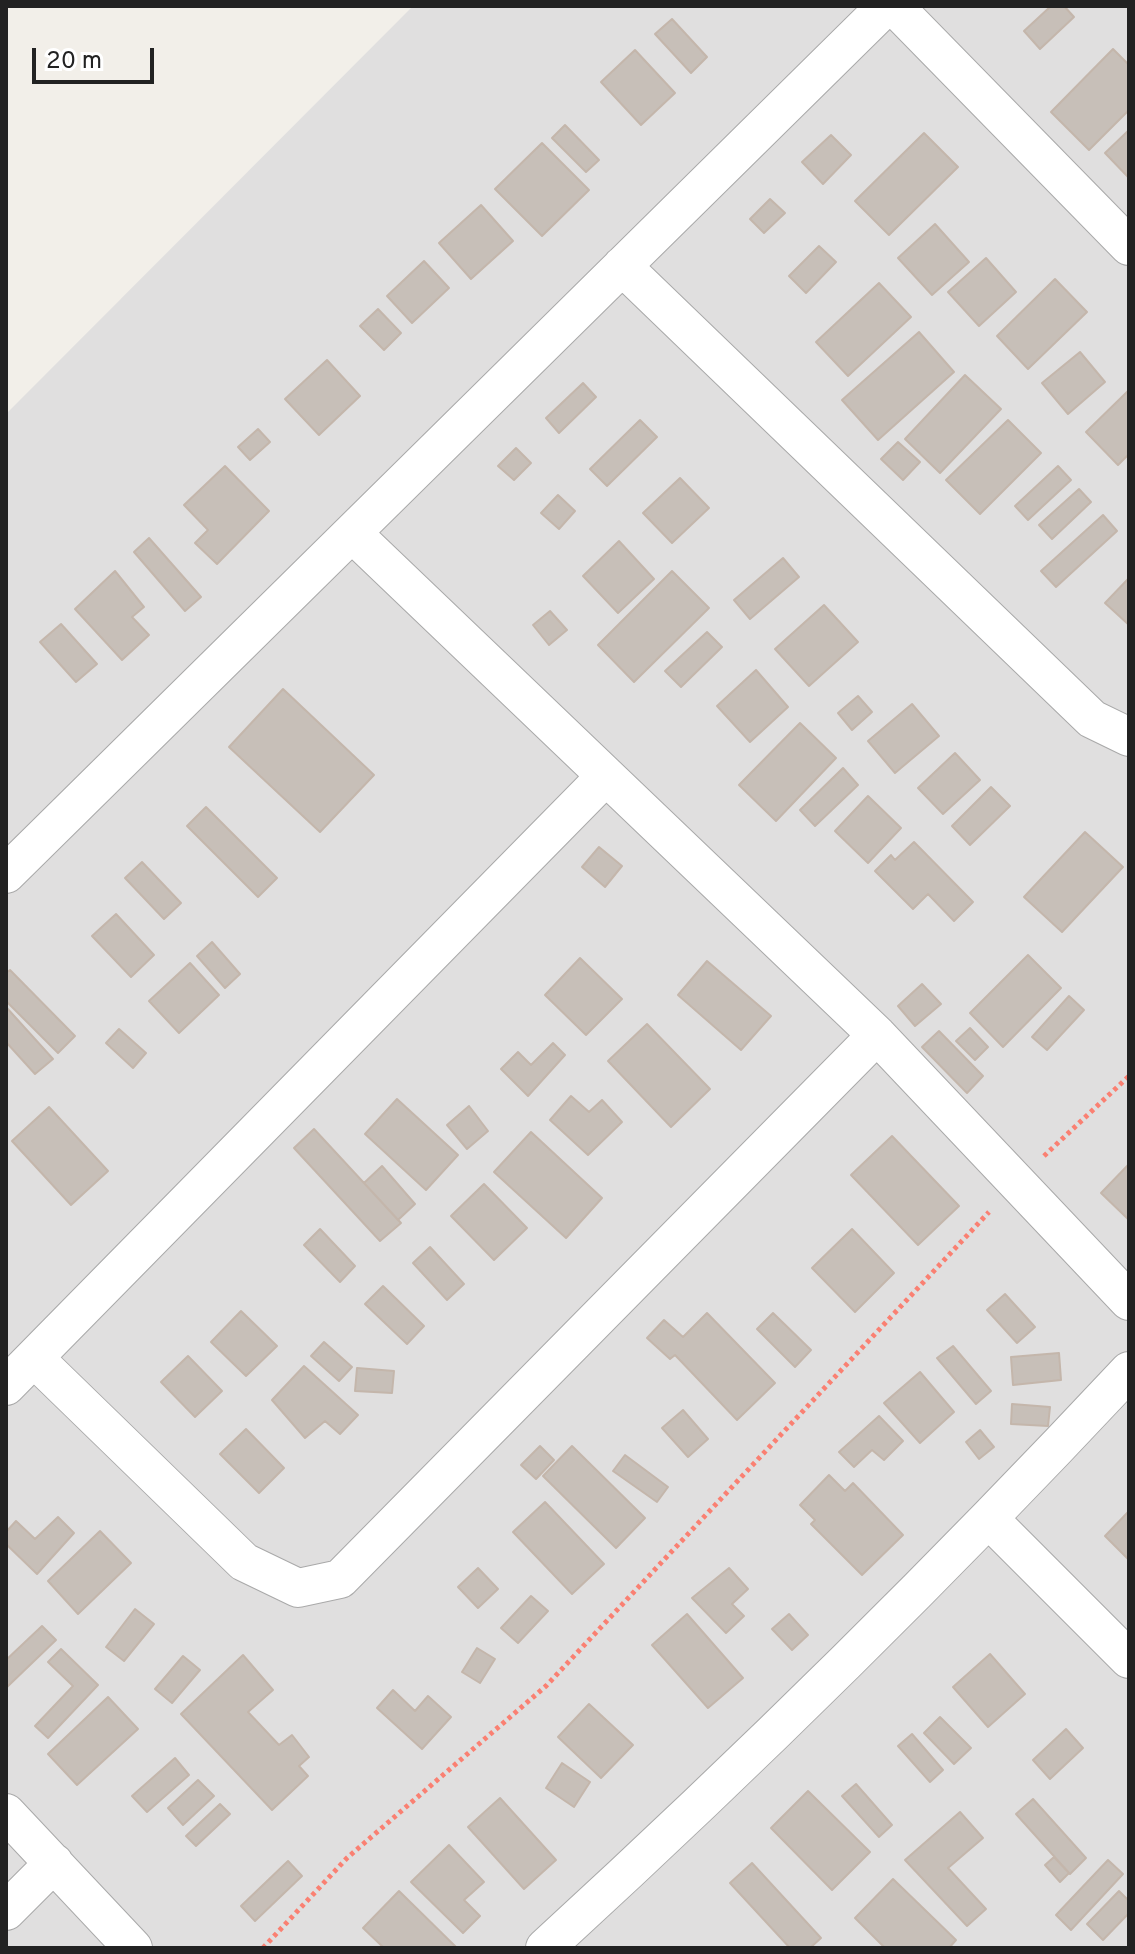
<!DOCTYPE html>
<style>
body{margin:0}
#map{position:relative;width:1135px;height:1954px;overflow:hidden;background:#f2efe9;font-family:Overpass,sans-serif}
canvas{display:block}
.frame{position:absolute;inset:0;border:8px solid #222;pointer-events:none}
.scale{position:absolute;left:32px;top:48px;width:122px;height:36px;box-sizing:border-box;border:4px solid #222;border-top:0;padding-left:10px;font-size:24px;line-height:28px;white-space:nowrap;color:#222;-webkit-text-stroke:6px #fff;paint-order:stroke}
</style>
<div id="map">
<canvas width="1135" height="1954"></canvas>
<div class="frame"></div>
<div class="scale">20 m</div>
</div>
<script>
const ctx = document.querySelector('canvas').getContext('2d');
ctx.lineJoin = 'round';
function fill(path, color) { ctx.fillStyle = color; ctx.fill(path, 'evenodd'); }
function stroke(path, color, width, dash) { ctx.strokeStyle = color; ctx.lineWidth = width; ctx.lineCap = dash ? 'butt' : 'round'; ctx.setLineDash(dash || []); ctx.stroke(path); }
fill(new Path2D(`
 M 413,6 L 1129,6 L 1129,1948 L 6,1948 L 6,414 Z`), '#e0dfdf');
const building = new Path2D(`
 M 1051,6 L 1064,6 L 1074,17 L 1040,49 L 1024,31 Z
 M 672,19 L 707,57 L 691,73 L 655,34 Z
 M 1113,49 L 1129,65 L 1129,110 L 1089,150 L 1051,112 Z
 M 635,50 L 675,93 L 641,125 L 601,82 Z
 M 565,125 L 599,160 L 586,172 L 552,138 Z
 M 1129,130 L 1129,178 L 1105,153 Z
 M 924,133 L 958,167 L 889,235 L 855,201 Z
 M 831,135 L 851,155 L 823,184 L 802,162 Z
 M 542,143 L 589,190 L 542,236 L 495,189 Z
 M 770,199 L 785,213 L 764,233 L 750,219 Z
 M 481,205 L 513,241 L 471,279 L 439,243 Z
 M 935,224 L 969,262 L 932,295 L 898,258 Z
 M 819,246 L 836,262 L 806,293 L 789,276 Z
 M 986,258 L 1016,292 L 979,326 L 948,292 Z
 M 424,261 L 449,288 L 412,323 L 387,296 Z
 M 1055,279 L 1087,312 L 1028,369 L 997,336 Z
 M 879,283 L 911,317 L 848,376 L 816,342 Z
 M 378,309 L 401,333 L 384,350 L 360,326 Z
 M 919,332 L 954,372 L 878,440 L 842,400 Z
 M 1080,352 L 1105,382 L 1068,414 L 1042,383 Z
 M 327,360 L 360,396 L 319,435 L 285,399 Z
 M 965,375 L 1001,409 L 940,473 L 905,439 Z
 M 583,383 L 596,397 L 559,433 L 546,418 Z
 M 1129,390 L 1129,454 L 1118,465 L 1086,432 Z
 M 640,420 L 657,437 L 607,486 L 590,469 Z
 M 1008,420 L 1041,453 L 980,514 L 946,480 Z
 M 258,429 L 270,442 L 250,460 L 238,447 Z
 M 898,442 L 920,462 L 903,480 L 881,459 Z
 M 516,448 L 531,463 L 514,480 L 498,466 Z
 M 225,466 L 269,511 L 217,564 L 195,543 L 208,530 L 184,505 Z
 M 1058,466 L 1071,480 L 1028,520 L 1015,506 Z
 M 680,478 L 709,508 L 672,543 L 643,513 Z
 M 1079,489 L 1091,502 L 1052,539 L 1039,525 Z
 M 558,495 L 575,511 L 559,529 L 541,513 Z
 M 1103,515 L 1117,531 L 1056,587 L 1041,571 Z
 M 149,538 L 201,597 L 185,611 L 134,552 Z
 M 619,541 L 654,579 L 618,613 L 583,576 Z
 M 783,558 L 799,577 L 750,619 L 734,600 Z
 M 115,571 L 144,607 L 132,617 L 149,635 L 122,660 L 75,609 Z
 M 672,571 L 709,608 L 634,682 L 598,645 Z
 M 1129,578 L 1129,625 L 1105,603 Z
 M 824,605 L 858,642 L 809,686 L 775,649 Z
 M 550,611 L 567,630 L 549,645 L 533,625 Z
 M 61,624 L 97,664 L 76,682 L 40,642 Z
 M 707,632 L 722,647 L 681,687 L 665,671 Z
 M 756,670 L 788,707 L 750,742 L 717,706 Z
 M 283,689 L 374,775 L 320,832 L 229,747 Z
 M 858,696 L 872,712 L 852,730 L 838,713 Z
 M 912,704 L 939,736 L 895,773 L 868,741 Z
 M 800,723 L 836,758 L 776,821 L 739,785 Z
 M 955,753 L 980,780 L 943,814 L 918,788 Z
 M 843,768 L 858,785 L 815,826 L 800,810 Z
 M 991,787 L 1010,806 L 970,845 L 952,826 Z
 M 868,796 L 901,828 L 868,863 L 835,831 Z
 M 206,807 L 277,878 L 258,897 L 187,826 Z
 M 1085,832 L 1123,867 L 1062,932 L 1024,897 Z
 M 914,842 L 973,902 L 954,921 L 928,894 L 913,909 L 875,871 L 891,855 L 895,860 Z
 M 599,847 L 622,866 L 605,887 L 582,867 Z
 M 142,862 L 181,903 L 164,919 L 125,878 Z
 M 116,914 L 154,955 L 131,977 L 92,936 Z
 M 212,942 L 240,974 L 225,988 L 197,956 Z
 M 1028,955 L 1061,988 L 1003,1047 L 970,1013 Z
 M 580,958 L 622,999 L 586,1035 L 545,995 Z
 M 707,961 L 771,1016 L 741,1050 L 678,995 Z
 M 190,963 L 219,995 L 179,1033 L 149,1001 Z
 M 10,970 L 75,1036 L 58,1053 L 6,1001 L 6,973 Z
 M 922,984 L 941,1004 L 915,1026 L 898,1006 Z
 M 1069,996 L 1084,1010 L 1047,1050 L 1032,1037 Z
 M 6,1007 L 53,1059 L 35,1074 L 6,1042 Z
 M 647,1024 L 710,1089 L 671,1127 L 608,1061 Z
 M 970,1028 L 988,1047 L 975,1060 L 956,1041 Z
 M 119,1029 L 146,1053 L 133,1068 L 106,1043 Z
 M 939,1031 L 983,1076 L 967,1093 L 922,1047 Z
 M 553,1043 L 565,1055 L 528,1096 L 501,1069 L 518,1052 L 531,1065 Z
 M 571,1096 L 589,1112 L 602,1100 L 622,1122 L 588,1155 L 550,1120 Z
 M 397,1099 L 458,1155 L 426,1190 L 365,1134 Z
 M 469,1106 L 488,1131 L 467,1149 L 447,1125 Z
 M 49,1107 L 108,1171 L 71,1205 L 12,1141 Z
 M 314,1129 L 401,1223 L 380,1241 L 294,1148 Z
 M 531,1132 L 602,1198 L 566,1238 L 494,1172 Z
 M 892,1136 L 959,1206 L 918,1245 L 851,1175 Z
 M 1129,1164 L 1129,1220 L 1101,1193 Z
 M 382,1166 L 415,1204 L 398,1220 L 364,1183 Z
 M 484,1184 L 527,1228 L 494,1260 L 451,1216 Z
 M 320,1229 L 355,1266 L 340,1282 L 304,1245 Z
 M 852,1229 L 894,1273 L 855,1312 L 812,1268 Z
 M 430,1247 L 464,1284 L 447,1300 L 413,1263 Z
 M 383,1286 L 424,1326 L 407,1344 L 365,1304 Z
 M 1005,1294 L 1035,1327 L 1017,1343 L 987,1310 Z
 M 241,1311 L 277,1346 L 246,1376 L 211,1342 Z
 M 707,1313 L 775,1383 L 737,1420 L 675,1355 L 670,1359 L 647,1338 L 664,1320 L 683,1337 Z
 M 773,1313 L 811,1350 L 795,1367 L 757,1329 Z
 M 324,1342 L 352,1367 L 339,1381 L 311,1356 Z
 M 953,1346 L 991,1391 L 976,1404 L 937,1358 Z
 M 1059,1353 L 1061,1380 L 1013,1385 L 1011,1357 Z
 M 188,1356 L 222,1391 L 195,1417 L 161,1382 Z
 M 304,1366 L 358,1415 L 340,1434 L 325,1421 L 305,1438 L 272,1400 Z
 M 357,1368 L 394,1371 L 392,1393 L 355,1391 Z
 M 920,1372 L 954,1412 L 920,1443 L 884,1403 Z
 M 1012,1404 L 1050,1407 L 1048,1426 L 1011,1424 Z
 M 683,1410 L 708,1439 L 688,1457 L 662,1428 Z
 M 879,1416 L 903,1441 L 884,1460 L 872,1450 L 854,1467 L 839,1452 Z
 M 246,1429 L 284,1468 L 259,1493 L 220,1454 Z
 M 980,1430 L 994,1447 L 979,1459 L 966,1442 Z
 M 540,1446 L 554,1460 L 536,1479 L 521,1465 Z
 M 572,1446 L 645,1518 L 616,1548 L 543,1476 Z
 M 625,1455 L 668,1487 L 657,1502 L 613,1471 Z
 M 829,1475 L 845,1491 L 853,1483 L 903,1535 L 862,1575 L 811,1524 L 815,1520 L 800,1505 Z
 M 545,1502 L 604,1564 L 572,1594 L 513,1532 Z
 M 1129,1511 L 1129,1560 L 1105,1536 Z
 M 58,1517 L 74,1533 L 37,1574 L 6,1544 L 6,1532 L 16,1521 L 35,1539 Z
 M 100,1531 L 131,1563 L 78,1614 L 48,1581 Z
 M 478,1568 L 498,1589 L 478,1608 L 458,1587 Z
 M 729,1568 L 748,1589 L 732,1604 L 744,1616 L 726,1633 L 692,1598 Z
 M 531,1596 L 548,1611 L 518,1643 L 501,1628 Z
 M 135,1609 L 154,1624 L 124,1661 L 106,1647 Z
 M 687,1614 L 743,1678 L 708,1708 L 652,1645 Z
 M 789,1614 L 808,1635 L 792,1650 L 772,1629 Z
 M 42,1626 L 56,1640 L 6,1688 L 6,1660 Z
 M 477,1648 L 495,1659 L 480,1683 L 462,1672 Z
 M 61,1649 L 98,1685 L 48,1738 L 35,1726 L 73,1686 L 48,1662 Z
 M 990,1654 L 1025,1694 L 988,1727 L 953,1687 Z
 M 243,1655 L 273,1690 L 248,1712 L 279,1745 L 292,1735 L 309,1757 L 299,1766 L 308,1776 L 272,1810 L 181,1714 Z
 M 183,1656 L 200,1670 L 172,1703 L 155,1689 Z
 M 393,1690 L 415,1711 L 428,1696 L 451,1717 L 422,1749 L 377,1708 Z
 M 108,1697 L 138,1729 L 77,1785 L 48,1754 Z
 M 589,1704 L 633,1745 L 601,1778 L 558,1737 Z
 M 940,1717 L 971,1748 L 954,1764 L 924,1733 Z
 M 1066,1729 L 1083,1748 L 1050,1779 L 1033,1760 Z
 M 912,1734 L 943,1770 L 930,1782 L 898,1746 Z
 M 175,1758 L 189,1775 L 147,1812 L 132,1796 Z
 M 562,1763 L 590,1782 L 574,1807 L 546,1788 Z
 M 198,1780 L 214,1796 L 183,1825 L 168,1808 Z
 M 856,1784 L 892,1825 L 879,1837 L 842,1796 Z
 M 808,1791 L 870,1852 L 832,1890 L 771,1828 Z
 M 500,1798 L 556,1860 L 524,1889 L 468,1827 Z
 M 1033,1799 L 1086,1858 L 1070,1874 L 1016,1814 Z
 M 220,1804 L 230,1814 L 196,1846 L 186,1836 Z
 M 960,1812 L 983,1838 L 948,1868 L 986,1909 L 967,1926 L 905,1860 Z
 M 449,1845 L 484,1882 L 464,1900 L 480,1916 L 463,1933 L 411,1882 Z
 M 1054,1857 L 1069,1873 L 1060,1882 L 1045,1865 Z
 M 1108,1860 L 1123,1874 L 1071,1930 L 1056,1915 Z
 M 288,1861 L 302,1876 L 255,1921 L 241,1906 Z
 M 752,1863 L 821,1938 L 810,1948 L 790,1948 L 730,1883 Z
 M 893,1879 L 956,1940 L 949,1948 L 885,1948 L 855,1918 Z
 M 399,1891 L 457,1948 L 384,1948 L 363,1928 Z
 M 1119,1891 L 1129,1901 L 1129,1913 L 1103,1940 L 1087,1924 Z`);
fill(building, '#c7bfb8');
stroke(building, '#c4b6ab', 2);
const street = new Path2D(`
 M 894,6 L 1129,246
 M 622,266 L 1092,719 L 1129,737
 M 352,533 L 877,1035 L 1129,1301
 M 6,874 L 886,6
 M 34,1358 L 244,1562 L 298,1588 L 340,1579 L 877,1035
 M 6,1386 L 606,776
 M 990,1520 L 1129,1659
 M 6,1813 L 133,1948
 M 6,1911 L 54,1863
 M 545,1948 C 747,1763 942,1571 1129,1371`);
stroke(street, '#a9a9a9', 40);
stroke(new Path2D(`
 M 1044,1156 L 1129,1076
 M 263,1948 L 347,1858 L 546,1686 L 989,1212`), '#fa8072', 5, [4, 4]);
stroke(street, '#fff', 38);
</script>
